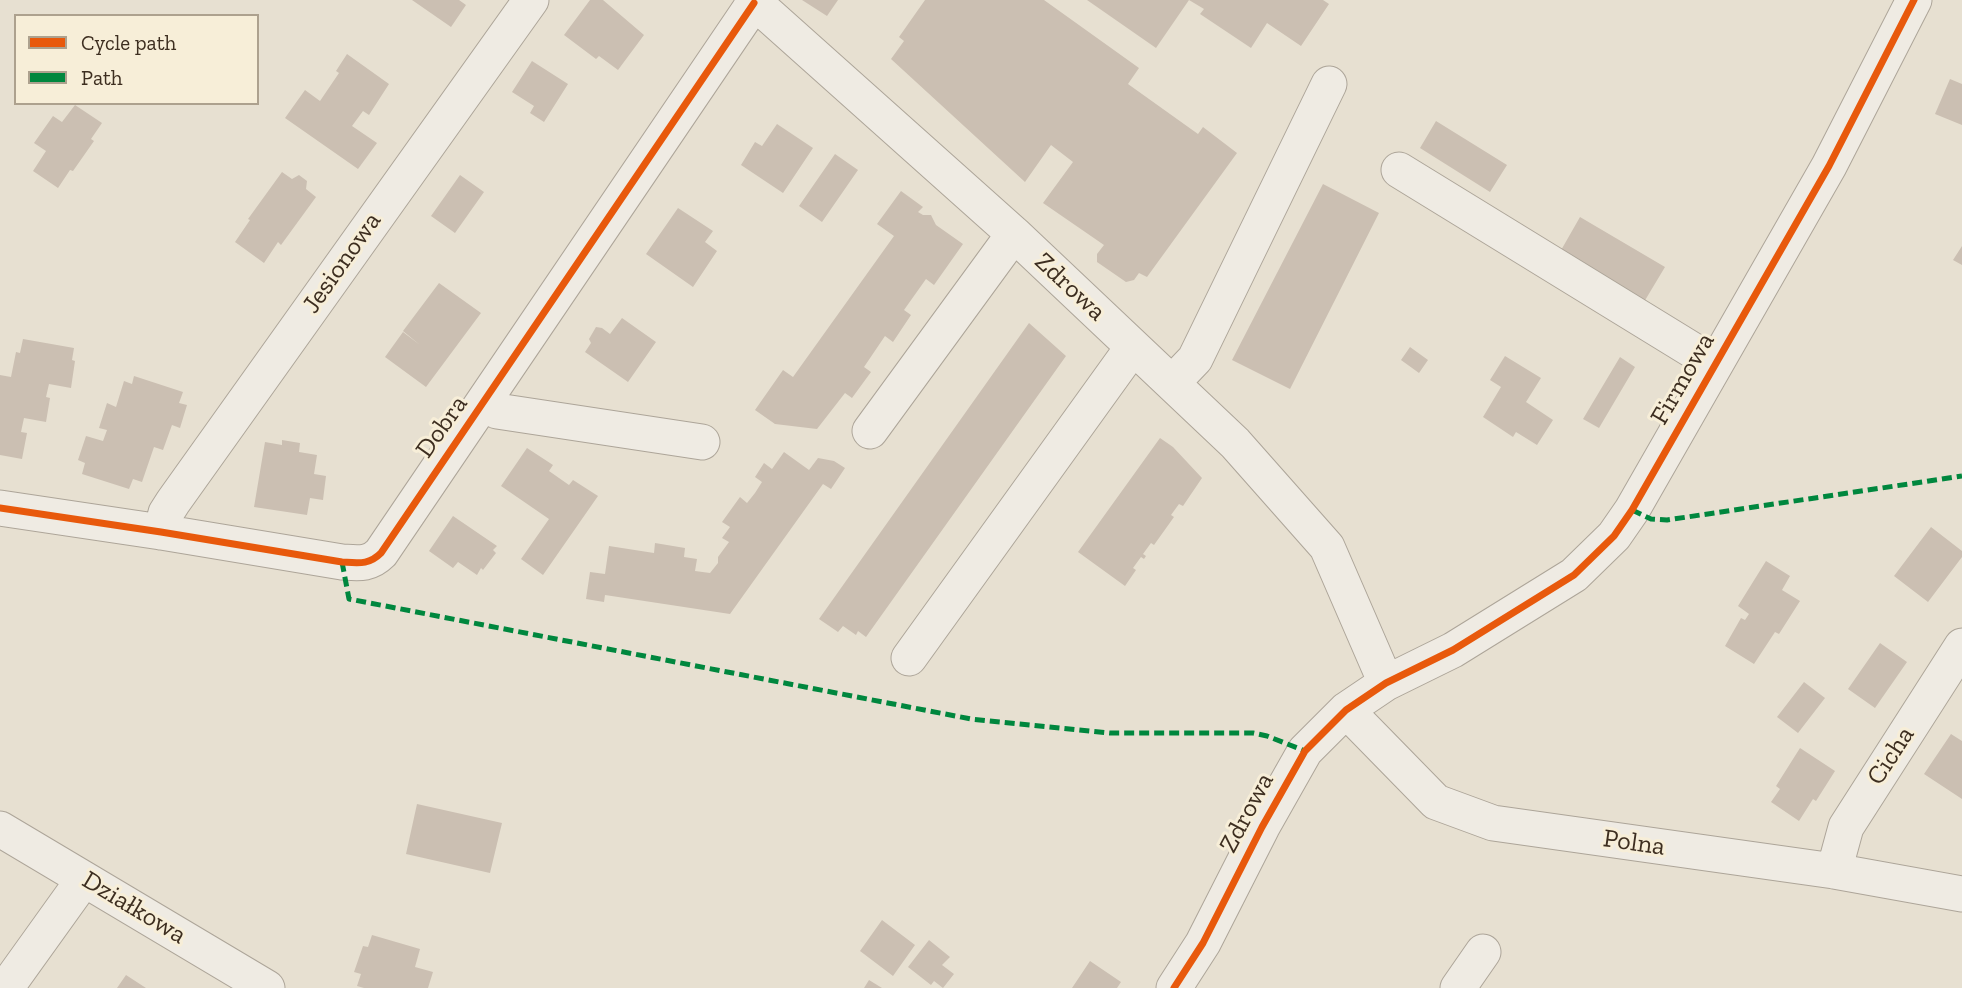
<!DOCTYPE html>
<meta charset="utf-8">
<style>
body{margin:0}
#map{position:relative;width:1962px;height:988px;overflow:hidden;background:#e7e0d1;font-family:"Zilla Slab",serif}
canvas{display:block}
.legend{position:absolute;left:14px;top:14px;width:245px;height:91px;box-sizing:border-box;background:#f7eed8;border:2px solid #ada18e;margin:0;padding:9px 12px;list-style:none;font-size:21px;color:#3d2e20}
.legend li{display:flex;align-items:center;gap:14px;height:35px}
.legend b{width:35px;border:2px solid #ada18e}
</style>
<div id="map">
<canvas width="1962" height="988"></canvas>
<ul class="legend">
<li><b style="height:9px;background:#e8590c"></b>Cycle path</li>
<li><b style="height:9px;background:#00873e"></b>Path</li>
</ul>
</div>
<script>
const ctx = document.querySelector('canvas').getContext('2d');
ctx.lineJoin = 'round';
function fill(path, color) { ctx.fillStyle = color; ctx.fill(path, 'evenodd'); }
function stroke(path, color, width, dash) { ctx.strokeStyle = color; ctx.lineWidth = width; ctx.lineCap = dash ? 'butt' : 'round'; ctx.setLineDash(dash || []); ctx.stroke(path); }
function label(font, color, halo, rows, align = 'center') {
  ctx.font = font + ' "Zilla Slab",serif'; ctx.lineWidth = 6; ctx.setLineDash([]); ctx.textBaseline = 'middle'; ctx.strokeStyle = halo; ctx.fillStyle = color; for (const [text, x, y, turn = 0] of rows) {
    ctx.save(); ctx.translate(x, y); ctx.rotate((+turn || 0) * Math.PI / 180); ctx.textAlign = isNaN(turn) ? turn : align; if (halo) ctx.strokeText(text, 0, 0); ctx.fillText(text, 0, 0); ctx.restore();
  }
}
fill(new Path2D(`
 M 412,0 L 459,0 L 466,5 L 451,27 Z
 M 590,0 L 603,0 L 644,35 L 618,70 L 599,56 L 596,59 L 564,35 Z
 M 802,0 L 838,0 L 827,16 Z
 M 925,0 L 1044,0 L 1139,68 L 1128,84 L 1198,134 L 1203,127 L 1237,153 L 1147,277 L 1139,273 L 1134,280 L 1126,282 L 1097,262 L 1097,254 L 1104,245 L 1043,203 L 1073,162 L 1051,145 L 1025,182 L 891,59 L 904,41 L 899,37 Z
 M 1087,0 L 1323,0 L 1329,4 L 1301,46 L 1267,23 L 1251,48 L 1200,14 L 1204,9 L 1189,0 L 1156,48 Z
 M 347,54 L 389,84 L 369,115 L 363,111 L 352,126 L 377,143 L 358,169 L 285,118 L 305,90 L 320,101 L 339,73 L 336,71 Z
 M 532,61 L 568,84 L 544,122 L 530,113 L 534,106 L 512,92 Z
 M 1950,79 L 1962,84 L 1962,125 L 1935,114 Z
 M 75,105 L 102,123 L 91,139 L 94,141 L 73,171 L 70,170 L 58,188 L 33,171 L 46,151 L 34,143 L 53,116 L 62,122 Z
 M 1436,121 L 1507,165 L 1490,192 L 1420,148 Z
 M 777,124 L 813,148 L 783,193 L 741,165 L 755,142 L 762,146 Z
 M 835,154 L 858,170 L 822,222 L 799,206 Z
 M 282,172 L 292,179 L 299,175 L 307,181 L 306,189 L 316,197 L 281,245 L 278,242 L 264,263 L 235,242 L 250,220 L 248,219 Z
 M 460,175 L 484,192 L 455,233 L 431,216 Z
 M 1323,184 L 1379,213 L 1290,389 L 1232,360 Z
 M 901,191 L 923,207 L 918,212 L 923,215 L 931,215 L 936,225 L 963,244 L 934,285 L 926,279 L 904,310 L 911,315 L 893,342 L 885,336 L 864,367 L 871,372 L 852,398 L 845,393 L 817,429 L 775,424 L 755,410 L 783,370 L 793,377 L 894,236 L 877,224 Z
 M 678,208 L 713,231 L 705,242 L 717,251 L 693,287 L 646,254 Z
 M 1580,217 L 1665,267 L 1644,302 L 1560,252 Z
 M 1962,246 L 1962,265 L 1953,260 Z
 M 439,283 L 481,313 L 426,387 L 385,357 L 403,332 L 420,345 L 403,331 Z
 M 622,318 L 656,342 L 628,382 L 585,352 L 591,343 L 589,339 L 596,327 L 602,328 L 610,334 Z
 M 1029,323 L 1066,356 L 866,637 L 858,631 L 856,635 L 843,626 L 838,632 L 819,619 Z
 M 23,339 L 74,348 L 72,360 L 75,361 L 71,388 L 49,384 L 46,397 L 50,398 L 46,422 L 24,418 L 21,432 L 27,433 L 22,459 L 0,455 L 0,375 L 11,377 L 16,352 L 20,353 Z
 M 1410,347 L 1428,360 L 1419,373 L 1401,360 Z
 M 1505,356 L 1541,378 L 1526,402 L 1553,420 L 1537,445 L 1516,432 L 1513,437 L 1483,417 L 1501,387 L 1490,380 Z
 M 1620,357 L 1635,367 L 1599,428 L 1583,419 Z
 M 134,376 L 183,392 L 179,403 L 187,405 L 180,428 L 172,425 L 163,450 L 154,447 L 142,482 L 133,479 L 129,489 L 82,474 L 85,463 L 78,460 L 86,436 L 103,441 L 107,430 L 99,428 L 107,403 L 116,407 L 124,381 L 132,384 Z
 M 1160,438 L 1173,447 L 1202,478 L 1183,506 L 1179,504 L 1171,515 L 1174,517 L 1154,545 L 1151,543 L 1143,554 L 1146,556 L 1144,559 L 1141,557 L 1133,568 L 1136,570 L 1125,586 L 1078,552 Z
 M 282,440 L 300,443 L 299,452 L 317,455 L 314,474 L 326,476 L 323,500 L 310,498 L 307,515 L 254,507 L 265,442 L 282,445 Z
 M 527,448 L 553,465 L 549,471 L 569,485 L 573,480 L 598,496 L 543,575 L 521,559 L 549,519 L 501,486 Z
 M 784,452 L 809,470 L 818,458 L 834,461 L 845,468 L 831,489 L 823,484 L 730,614 L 605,595 L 604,602 L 586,599 L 590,572 L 605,574 L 609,546 L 654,553 L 655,543 L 685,548 L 684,557 L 697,559 L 695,571 L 710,573 L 718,563 L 718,557 L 729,542 L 722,538 L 730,527 L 722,522 L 740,497 L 747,503 L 755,493 L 762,482 L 755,477 L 764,463 L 772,469 Z
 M 453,516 L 497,546 L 493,550 L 496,553 L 483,570 L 481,568 L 477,575 L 458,562 L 453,568 L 429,551 Z
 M 1931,527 L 1962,551 L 1962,557 L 1928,602 L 1894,576 Z
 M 1766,561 L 1790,576 L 1782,590 L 1800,601 L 1779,634 L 1775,632 L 1754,664 L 1725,646 L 1741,618 L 1745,620 L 1749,614 L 1738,606 Z
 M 1880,643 L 1907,662 L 1875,708 L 1848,689 Z
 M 1804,682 L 1825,698 L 1798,733 L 1777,717 Z
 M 1951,734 L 1962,741 L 1962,799 L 1924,774 Z
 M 1800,748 L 1835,771 L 1816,801 L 1813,799 L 1799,821 L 1771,802 L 1780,789 L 1776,786 Z
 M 417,804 L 502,823 L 490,873 L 406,854 Z
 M 882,920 L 915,945 L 893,976 L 860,951 Z
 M 372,935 L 420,949 L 415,967 L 433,972 L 428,988 L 364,988 L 357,986 L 361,974 L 354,972 L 363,946 L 368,947 Z
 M 929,940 L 950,957 L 942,965 L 954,974 L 943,988 L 934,981 L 931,985 L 908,967 Z
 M 1090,961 L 1121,982 L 1117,988 L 1072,988 Z
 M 126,975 L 146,988 L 117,988 Z
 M 869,980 L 882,988 L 864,988 Z`), '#cbbfb2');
const minor = new Path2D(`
 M 752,0 L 1014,234 L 1235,443 L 1327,547 L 1386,683
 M 1399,170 L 1715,364
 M 1173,382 L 1195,359 L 1329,84
 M 484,403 L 497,411 L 702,442
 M 870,431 L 1014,234
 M 0,508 L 161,532 L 342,562 C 359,563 369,565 381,553 L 754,3
 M 161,532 L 166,513 L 173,502 L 531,0
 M 909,658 L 1133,347
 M 1346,710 L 1436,802 L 1493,823 L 1834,871 L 1962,894
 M 0,829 L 267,988
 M 1834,871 L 1846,827 L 1962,646
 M 2,988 L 13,978 L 84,879
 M 1174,988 L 1203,943 L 1262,827 L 1305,751 L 1346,710 L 1386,683 L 1453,650 L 1574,575 L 1614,536 L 1632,510 L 1829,166 L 1914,0
 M 1458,988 L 1483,952`);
stroke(minor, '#ada599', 37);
stroke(minor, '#efebe3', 35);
stroke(new Path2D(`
 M 1632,510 L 1651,519 L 1667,520 L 1962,476
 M 342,562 L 349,599 L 971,719 L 1110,733 L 1253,733 L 1267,736 L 1305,751`), '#00873e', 5, [10, 5]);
stroke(new Path2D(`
 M 0,508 L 161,532 L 342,562 C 359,563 369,565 381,553 L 754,3
 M 1174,988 L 1203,943 L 1262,827 L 1305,751 L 1346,710 L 1386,683 L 1453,650 L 1574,575 L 1614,536 L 1632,510 L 1829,166 L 1914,0`), '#e8590c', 7);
label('26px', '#3d2e20', '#f7eed8', [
 ["Jesionowa",342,263,-55],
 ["Zdrowa",1070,287,43],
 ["Firmowa",1683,379,-60],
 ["Dobra",442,427,-55],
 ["Cicha",1891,756,-57],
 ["Zdrowa",1247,813,-62],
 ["Polna",1634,843,8],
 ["Działkowa",134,908,31]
]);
</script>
